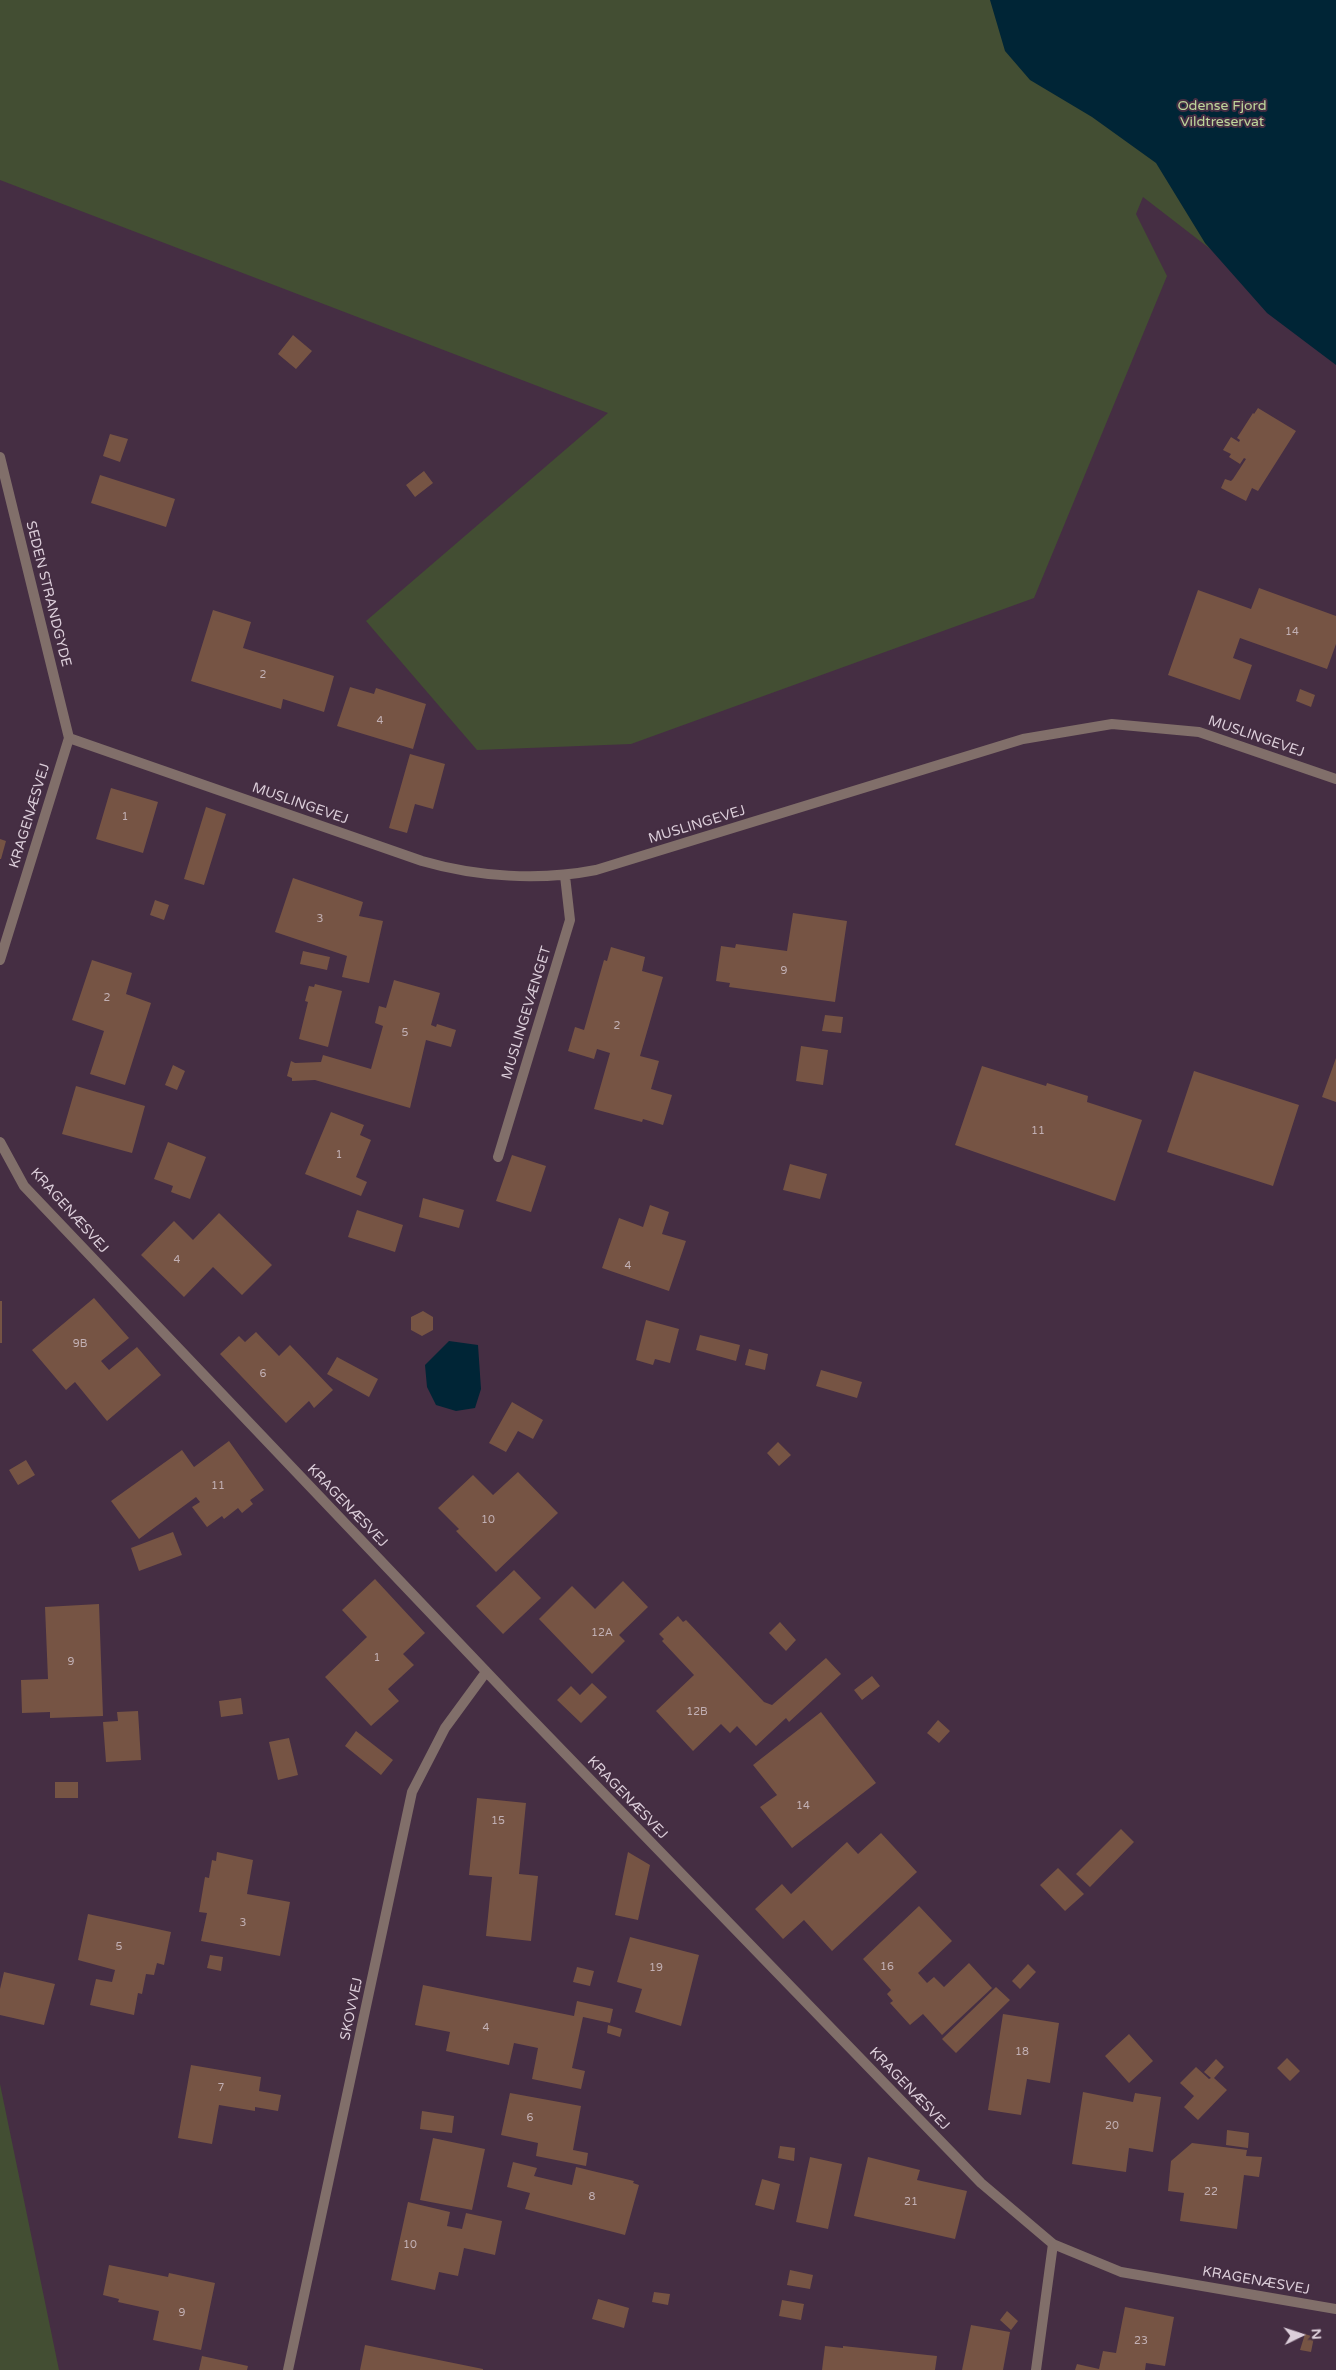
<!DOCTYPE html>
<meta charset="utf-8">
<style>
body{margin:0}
#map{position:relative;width:1336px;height:2370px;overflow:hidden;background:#452e43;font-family:"Varela Round",sans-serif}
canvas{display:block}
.north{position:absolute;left:1276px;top:2310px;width:50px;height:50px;-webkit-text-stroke:4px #452e43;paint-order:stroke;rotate:86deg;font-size:14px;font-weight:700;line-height:20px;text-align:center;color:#dcceda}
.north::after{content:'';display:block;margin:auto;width:18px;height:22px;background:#dcceda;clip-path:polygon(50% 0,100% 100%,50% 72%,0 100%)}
</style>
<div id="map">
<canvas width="1336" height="2370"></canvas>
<div class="north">N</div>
</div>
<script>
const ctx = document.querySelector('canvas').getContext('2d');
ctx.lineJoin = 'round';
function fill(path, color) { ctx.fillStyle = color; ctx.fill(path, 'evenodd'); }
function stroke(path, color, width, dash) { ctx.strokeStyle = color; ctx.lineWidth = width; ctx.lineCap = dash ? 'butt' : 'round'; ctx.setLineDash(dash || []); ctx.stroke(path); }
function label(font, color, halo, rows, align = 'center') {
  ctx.font = font + ' "Varela Round",sans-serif'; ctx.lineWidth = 4; ctx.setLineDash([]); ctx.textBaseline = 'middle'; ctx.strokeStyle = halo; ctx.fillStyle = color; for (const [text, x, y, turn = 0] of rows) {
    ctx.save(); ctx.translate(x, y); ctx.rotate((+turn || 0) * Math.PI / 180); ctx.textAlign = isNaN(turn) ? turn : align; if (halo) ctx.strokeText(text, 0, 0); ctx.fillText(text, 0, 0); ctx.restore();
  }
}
fill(new Path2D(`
 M 0,0 L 1336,0 L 1336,346 L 1143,197 L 1136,214 L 1167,276 L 1034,598 L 631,744 L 477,750 L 366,621 L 608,413 L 0,180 Z
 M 0,2084 L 59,2370 L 0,2370 Z`), '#434e33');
fill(new Path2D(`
 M 990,0 L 1336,0 L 1336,365 L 1267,313 L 1205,243 L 1156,163 L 1092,117 L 1030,80 L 1005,51 Z
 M 449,1341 L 478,1345 L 481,1389 L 475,1408 L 456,1411 L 436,1405 L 427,1387 L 425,1365 Z`), '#002536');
fill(new Path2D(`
 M 293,335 L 312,351 L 296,369 L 278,354 Z
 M 1258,408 L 1296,431 L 1258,491 L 1252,488 L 1246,501 L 1221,488 L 1225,479 L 1231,481 L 1233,479 L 1246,459 L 1244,458 L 1240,464 L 1229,457 L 1231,454 L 1223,450 L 1231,437 L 1239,442 L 1240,440 L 1237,438 L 1253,413 L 1254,414 Z
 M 110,434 L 128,439 L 120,462 L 103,456 Z
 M 424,471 L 433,483 L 415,497 L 406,485 Z
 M 100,475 L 175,499 L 166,527 L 91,503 Z
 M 1259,588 L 1336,616 L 1336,644 L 1327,669 L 1240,638 L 1233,658 L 1252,665 L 1240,700 L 1168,675 L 1198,590 L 1251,609 Z
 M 213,610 L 251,622 L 243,648 L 334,676 L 324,712 L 283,699 L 281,709 L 191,681 Z
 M 350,687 L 374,694 L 376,688 L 426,704 L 413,749 L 337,726 Z
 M 1300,689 L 1315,695 L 1311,707 L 1296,701 Z
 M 410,754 L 445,764 L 433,809 L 415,804 L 407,833 L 389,828 Z
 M 111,788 L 158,802 L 143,853 L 96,839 Z
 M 206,807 L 226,814 L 204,885 L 184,879 Z
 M 0,839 L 6,841 L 1,859 L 0,859 Z
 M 293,878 L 363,902 L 359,916 L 383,921 L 369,983 L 342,977 L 347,956 L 275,932 Z
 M 155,900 L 169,905 L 164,920 L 150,915 Z
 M 793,913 L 847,921 L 835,1002 L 729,987 L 730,983 L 716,981 L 721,946 L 735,948 L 736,944 L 787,951 Z
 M 611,947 L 645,957 L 642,971 L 663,977 L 640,1056 L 659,1061 L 651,1089 L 672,1095 L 663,1125 L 643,1119 L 642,1122 L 594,1109 L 610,1053 L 597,1049 L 594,1059 L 568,1051 L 575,1027 L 584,1030 L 604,960 L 607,961 Z
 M 303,951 L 330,957 L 327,970 L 300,964 Z
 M 92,960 L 132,973 L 126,994 L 151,1003 L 125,1085 L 90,1074 L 104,1031 L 72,1020 Z
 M 394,980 L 440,993 L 431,1025 L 436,1027 L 437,1024 L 456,1030 L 451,1047 L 426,1040 L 410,1108 L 315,1080 L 292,1081 L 292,1078 L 287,1076 L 291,1061 L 295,1063 L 321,1062 L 323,1055 L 371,1069 L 383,1026 L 375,1023 L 379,1006 L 386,1008 Z
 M 315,984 L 342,991 L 328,1047 L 299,1039 L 308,1002 L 305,1001 L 309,986 L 314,987 Z
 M 825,1015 L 843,1017 L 841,1033 L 822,1031 Z
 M 801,1046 L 828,1050 L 823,1085 L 796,1081 Z
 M 1336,1058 L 1336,1102 L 1322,1097 Z
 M 173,1065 L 185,1071 L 177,1090 L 165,1085 Z
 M 982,1066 L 1046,1086 L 1047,1083 L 1088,1096 L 1087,1102 L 1142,1120 L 1115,1201 L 955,1145 Z
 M 1194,1071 L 1299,1105 L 1273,1186 L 1167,1152 Z
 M 76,1086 L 145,1106 L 132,1153 L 62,1134 Z
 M 331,1112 L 364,1125 L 360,1135 L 371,1140 L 356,1177 L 367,1182 L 361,1196 L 305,1174 Z
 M 168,1142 L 206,1157 L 190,1199 L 171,1192 L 173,1186 L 154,1179 Z
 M 512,1155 L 546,1166 L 531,1212 L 496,1201 Z
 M 790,1164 L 827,1174 L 820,1199 L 783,1190 Z
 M 423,1198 L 464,1210 L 459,1228 L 419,1217 Z
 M 650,1205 L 669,1212 L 662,1234 L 686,1241 L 669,1291 L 602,1268 L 619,1218 L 643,1227 Z
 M 357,1210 L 403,1225 L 395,1252 L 348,1237 Z
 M 219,1213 L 272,1265 L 242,1295 L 213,1267 L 184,1297 L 141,1255 L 174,1221 L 193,1240 Z
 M 94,1298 L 129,1338 L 101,1361 L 109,1370 L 137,1347 L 161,1375 L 107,1421 L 75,1382 L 66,1390 L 32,1350 Z
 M 0,1301 L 2,1301 L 2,1343 L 0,1343 Z
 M 423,1311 L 433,1317 L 433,1330 L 422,1336 L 411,1330 L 411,1317 Z
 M 646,1320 L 679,1329 L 670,1363 L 655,1359 L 653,1365 L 636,1360 Z
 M 256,1332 L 279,1356 L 290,1345 L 333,1390 L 314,1408 L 309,1401 L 286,1423 L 220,1354 L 239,1336 L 245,1342 Z
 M 700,1335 L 740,1345 L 736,1361 L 696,1350 Z
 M 749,1349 L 768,1354 L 765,1370 L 745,1365 Z
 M 337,1357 L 378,1379 L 369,1397 L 327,1374 Z
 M 821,1370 L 862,1382 L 857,1398 L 816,1386 Z
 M 512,1402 L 543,1420 L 533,1439 L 518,1431 L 506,1452 L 489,1443 Z
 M 229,1441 L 264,1490 L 250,1500 L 253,1504 L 242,1513 L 238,1508 L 224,1519 L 222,1516 L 207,1527 L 192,1507 L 200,1502 L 196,1497 L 139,1539 L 111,1501 L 182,1450 L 194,1467 Z
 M 778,1442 L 791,1455 L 779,1466 L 767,1453 Z
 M 26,1460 L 35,1475 L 18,1485 L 9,1470 Z
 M 518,1472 L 558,1513 L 496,1572 L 456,1531 L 459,1529 L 438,1508 L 473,1475 L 493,1495 Z
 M 173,1532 L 182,1555 L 139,1571 L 131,1548 Z
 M 514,1570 L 541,1598 L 503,1634 L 476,1606 Z
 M 375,1579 L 425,1633 L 403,1654 L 414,1665 L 388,1689 L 399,1701 L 371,1726 L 325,1677 L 367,1637 L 342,1610 Z
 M 623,1581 L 648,1607 L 619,1635 L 625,1641 L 592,1674 L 539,1619 L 572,1586 L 595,1609 Z
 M 99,1604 L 103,1716 L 50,1718 L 50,1712 L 22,1713 L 21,1680 L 48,1679 L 45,1607 Z
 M 678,1616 L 683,1622 L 686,1620 L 764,1702 L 772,1705 L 826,1658 L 841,1674 L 789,1722 L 786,1718 L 756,1746 L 737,1726 L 730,1733 L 721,1724 L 693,1751 L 656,1711 L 694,1675 L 662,1641 L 664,1639 L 659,1634 Z
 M 780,1622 L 796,1640 L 786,1651 L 769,1633 Z
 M 872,1676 L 880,1686 L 862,1700 L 854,1690 Z
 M 592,1683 L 607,1697 L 581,1723 L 557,1700 L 571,1686 L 580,1695 Z
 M 241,1698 L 243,1714 L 221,1717 L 219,1701 Z
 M 138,1711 L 141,1760 L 106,1762 L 103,1722 L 118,1721 L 117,1712 Z
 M 821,1712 L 876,1783 L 792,1848 L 760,1807 L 777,1795 L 753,1765 Z
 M 938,1720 L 950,1731 L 939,1743 L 927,1733 Z
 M 356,1731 L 393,1760 L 381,1775 L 345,1746 Z
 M 289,1738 L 298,1775 L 278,1780 L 269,1742 Z
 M 55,1782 L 78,1782 L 78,1798 L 55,1798 Z
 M 477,1798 L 526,1803 L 519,1874 L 538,1876 L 531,1941 L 486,1936 L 492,1877 L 469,1875 Z
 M 1121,1829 L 1134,1842 L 1090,1887 L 1076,1874 Z
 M 881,1833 L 917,1872 L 832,1951 L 804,1920 L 783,1939 L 755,1909 L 782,1884 L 791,1894 L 847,1842 L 858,1854 Z
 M 217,1852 L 253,1860 L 247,1894 L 290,1902 L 280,1956 L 201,1941 L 207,1913 L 199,1912 L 205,1877 L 209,1878 L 212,1860 L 216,1861 Z
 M 628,1852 L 650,1865 L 638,1920 L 615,1915 Z
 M 1058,1868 L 1084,1894 L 1065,1911 L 1040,1885 Z
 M 919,1906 L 952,1941 L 918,1973 L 927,1983 L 934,1977 L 944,1987 L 969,1963 L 992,1988 L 942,2035 L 923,2014 L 910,2025 L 890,2003 L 893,2001 L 887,1994 L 891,1990 L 863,1959 Z
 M 88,1914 L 171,1932 L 164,1965 L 157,1963 L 154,1975 L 146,1974 L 142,1994 L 138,1993 L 134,2015 L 90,2005 L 96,1979 L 112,1982 L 115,1970 L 78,1960 Z
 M 630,1937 L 699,1955 L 681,2026 L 635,2012 L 642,1989 L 617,1982 Z
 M 210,1955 L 223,1957 L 221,1971 L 207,1968 Z
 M 1028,1964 L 1036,1972 L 1020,1989 L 1012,1981 Z
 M 577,1967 L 594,1971 L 590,1986 L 573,1982 Z
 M 4,1972 L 55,1984 L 44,2025 L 0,2015 L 0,1989 Z
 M 423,1985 L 574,2016 L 577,2001 L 613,2009 L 610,2023 L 583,2017 L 572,2068 L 585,2071 L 581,2089 L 532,2079 L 538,2048 L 514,2043 L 509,2065 L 446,2051 L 450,2032 L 415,2025 Z
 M 996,1987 L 1010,2000 L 956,2053 L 942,2039 Z
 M 1003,2014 L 1059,2023 L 1050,2083 L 1027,2079 L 1021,2115 L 988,2110 Z
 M 608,2025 L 622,2029 L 620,2037 L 607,2033 Z
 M 1129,2034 L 1153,2061 L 1129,2083 L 1105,2056 Z
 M 1287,2058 L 1300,2071 L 1290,2081 L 1277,2068 Z
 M 1216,2059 L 1224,2067 L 1214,2078 L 1227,2090 L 1198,2120 L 1184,2107 L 1194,2096 L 1180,2083 L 1196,2067 L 1209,2079 L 1211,2078 L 1204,2072 Z
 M 191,2065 L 261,2077 L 259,2091 L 281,2095 L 278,2111 L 255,2107 L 255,2111 L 219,2105 L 212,2144 L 178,2138 Z
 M 1083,2092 L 1133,2102 L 1135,2093 L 1161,2097 L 1153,2152 L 1129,2148 L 1126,2172 L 1072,2164 Z
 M 510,2093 L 581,2106 L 573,2150 L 588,2153 L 586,2166 L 536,2156 L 538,2143 L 501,2135 Z
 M 422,2111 L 454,2116 L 452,2133 L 420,2129 Z
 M 1227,2130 L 1249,2133 L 1248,2148 L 1226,2145 Z
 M 433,2138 L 485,2149 L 472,2210 L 420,2200 Z
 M 1192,2143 L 1247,2150 L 1246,2156 L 1262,2157 L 1259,2177 L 1244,2175 L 1237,2229 L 1180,2221 L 1184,2193 L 1168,2191 L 1171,2161 Z
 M 780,2146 L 795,2148 L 794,2161 L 778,2158 Z
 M 810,2157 L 842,2164 L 828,2229 L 796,2222 Z
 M 868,2157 L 920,2170 L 917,2180 L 967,2191 L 955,2239 L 854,2216 Z
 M 513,2162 L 537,2168 L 534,2176 L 572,2185 L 576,2167 L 634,2181 L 633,2183 L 639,2185 L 625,2235 L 525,2209 L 530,2193 L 507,2187 Z
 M 762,2179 L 780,2184 L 774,2210 L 755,2205 Z
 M 408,2202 L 450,2212 L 447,2226 L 462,2229 L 466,2213 L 502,2221 L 495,2255 L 464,2248 L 458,2276 L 439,2272 L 435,2290 L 391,2280 Z
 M 109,2265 L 168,2277 L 169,2273 L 215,2283 L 201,2350 L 153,2340 L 159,2311 L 118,2302 L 119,2299 L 103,2295 Z
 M 790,2270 L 813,2275 L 810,2289 L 787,2285 Z
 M 654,2292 L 670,2294 L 668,2305 L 652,2302 Z
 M 598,2299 L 629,2308 L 624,2328 L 592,2319 Z
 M 782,2300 L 804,2304 L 801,2320 L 779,2316 Z
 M 1125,2307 L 1174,2317 L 1165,2366 L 1146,2363 L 1145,2370 L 1075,2370 L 1077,2364 L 1099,2369 L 1103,2351 L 1116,2353 Z
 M 1007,2311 L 1018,2321 L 1011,2330 L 1000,2320 Z
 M 971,2325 L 1010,2332 L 1003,2370 L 962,2370 Z
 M 1305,2334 L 1314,2337 L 1311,2352 L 1300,2350 Z
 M 365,2345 L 483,2369 L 483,2370 L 360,2370 Z
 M 825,2346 L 843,2348 L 843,2346 L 937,2356 L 935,2370 L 822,2370 Z
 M 202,2356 L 248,2366 L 247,2370 L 199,2370 Z`), '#765444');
stroke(new Path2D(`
 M 0,457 L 69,738
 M 69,738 L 422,861 C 477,877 540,881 596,870 L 1023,739 L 1112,724 L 1199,732 L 1336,779
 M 0,960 L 69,738
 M 0,1142 L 24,1186 L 518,1705 L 981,2183 L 1053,2244 L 1121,2272 L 1336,2309
 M 498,1157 L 570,920 L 565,876
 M 288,2370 L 412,1792 L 445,1728 L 486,1672
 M 1036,2370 L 1053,2244`), '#816f6a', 10);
label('11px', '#c2b0b4', null, [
 ["14",1292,632],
 ["2",263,675],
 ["4",380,721],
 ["1",125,817],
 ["3",320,919],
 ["9",784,971],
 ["2",107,998],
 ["2",617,1026],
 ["5",405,1033],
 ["11",1038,1131],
 ["1",339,1155],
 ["4",177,1260],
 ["4",628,1266],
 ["9B",80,1344],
 ["6",263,1374],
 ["11",218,1486],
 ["10",488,1520],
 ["12A",602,1633],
 ["1",377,1658],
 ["9",71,1662],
 ["12B",697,1712],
 ["14",803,1806],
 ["15",498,1821],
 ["3",243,1923],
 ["5",119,1947],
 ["16",887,1967],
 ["19",656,1968],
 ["4",486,2028],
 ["18",1022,2052],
 ["7",221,2088],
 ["6",530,2118],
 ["20",1112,2126],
 ["22",1211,2192],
 ["8",592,2197],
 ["21",911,2202],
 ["10",410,2245],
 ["9",182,2313],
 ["23",1141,2341]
]);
label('14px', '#bdd59b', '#452e43', [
 ["Odense Fjord",1222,106],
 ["Vildtreservat",1222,122]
]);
label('14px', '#dcceda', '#452e43', [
 ["SEDEN STRANDGYDE",48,594,76],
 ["MUSLINGEVEJ",1256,737,19],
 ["MUSLINGEVEJ",300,804,19],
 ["KRAGENÆSVEJ",30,816,-73],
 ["MUSLINGEVEJ",697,825,-17],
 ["MUSLINGEVÆNGET",527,1013,-73],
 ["KRAGENÆSVEJ",69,1211,48],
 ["KRAGENÆSVEJ",347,1506,46],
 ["KRAGENÆSVEJ",627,1798,46],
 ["SKOVVEJ",352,2009,-78],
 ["KRAGENÆSVEJ",909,2089,46],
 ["KRAGENÆSVEJ",1256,2281,10]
]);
</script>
